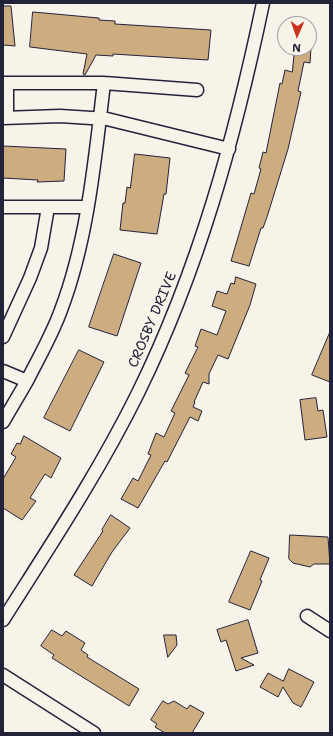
<!DOCTYPE html>
<style>
body{margin:0}
#map{position:relative;width:333px;height:736px;overflow:hidden;background:#f7f3e8;font-family:"Shantell Sans",sans-serif}
canvas{display:block}
.frame{position:absolute;inset:0;border:4px solid #22223b;pointer-events:none}
.north{position:absolute;left:277px;top:16px;width:40px;height:40px;box-sizing:border-box;background:#f7f3e8;border:1px solid #a29fa3;border-radius:50%;rotate:182deg;font-size:11px;font-weight:700;line-height:16px;text-align:center;color:#22223b}
.north::after{content:'';display:block;margin:auto;width:14px;height:18px;background:#c8321e;clip-path:polygon(50% 0,100% 100%,50% 72%,0 100%)}
</style>
<div id="map">
<canvas width="333" height="736"></canvas>
<div class="frame"></div>
<div class="north">N</div>
</div>
<script>
const ctx = document.querySelector('canvas').getContext('2d');
ctx.lineJoin = 'round';
function fill(path, color) { ctx.fillStyle = color; ctx.fill(path, 'evenodd'); }
function stroke(path, color, width, dash) { ctx.strokeStyle = color; ctx.lineWidth = width; ctx.lineCap = dash ? 'butt' : 'round'; ctx.setLineDash(dash || []); ctx.stroke(path); }
function label(font, color, halo, rows, align = 'center') {
  ctx.font = font + ' "Shantell Sans",sans-serif'; ctx.lineWidth = 4; ctx.setLineDash([]); ctx.textBaseline = 'middle'; ctx.strokeStyle = halo; ctx.fillStyle = color; for (const [text, x, y, turn = 0] of rows) {
    ctx.save(); ctx.translate(x, y); ctx.rotate((+turn || 0) * Math.PI / 180); ctx.textAlign = isNaN(turn) ? turn : align; if (halo) ctx.strokeText(text, 0, 0); ctx.fillText(text, 0, 0); ctx.restore();
  }
}
const building = new Path2D(`
 M 3,6 L 11,6 L 15,46 L 3,45 Z
 M 33,12 L 99,18 L 99,20 L 115,21 L 115,24 L 211,30 L 208,60 L 113,54 L 113,56 L 96,55 L 85,75 L 83,74 L 87,54 L 30,47 Z
 M 295,48 L 311,48 L 310,63 L 304,62 L 298,91 L 301,92 L 288,149 L 267,217 L 263,228 L 261,228 L 249,266 L 231,261 L 251,193 L 254,194 L 261,169 L 259,168 L 263,152 L 266,153 L 280,83 L 282,84 L 285,70 L 292,72 Z
 M 3,146 L 66,149 L 64,181 L 37,182 L 38,180 L 3,178 Z
 M 135,154 L 170,158 L 166,194 L 164,194 L 157,234 L 120,230 L 123,203 L 125,203 L 127,187 L 130,188 Z
 M 114,254 L 141,263 L 117,336 L 89,327 Z
 M 236,277 L 256,284 L 250,305 L 228,359 L 218,355 L 209,374 L 209,384 L 203,382 L 194,402 L 195,402 L 193,407 L 202,411 L 198,421 L 190,417 L 167,462 L 165,461 L 138,508 L 121,499 L 133,478 L 138,481 L 151,455 L 148,454 L 156,433 L 164,437 L 175,413 L 171,411 L 189,375 L 185,373 L 198,347 L 195,346 L 201,329 L 217,335 L 226,311 L 212,306 L 217,291 L 227,294 L 231,283 L 234,284 Z
 M 330,332 L 330,382 L 312,375 Z
 M 79,350 L 104,362 L 70,431 L 44,418 Z
 M 316,398 L 318,411 L 323,410 L 327,437 L 305,440 L 300,400 Z
 M 24,436 L 61,458 L 51,478 L 45,474 L 30,498 L 36,501 L 22,520 L 3,508 L 3,479 L 16,457 L 11,454 L 17,443 L 20,444 Z
 M 111,515 L 130,528 L 112,552 L 92,586 L 74,575 L 103,531 L 102,530 Z
 M 290,535 L 328,537 L 330,564 L 314,564 L 310,567 L 293,563 L 289,559 Z
 M 251,551 L 269,558 L 260,580 L 262,581 L 250,610 L 229,602 Z
 M 248,620 L 258,653 L 241,658 L 254,665 L 236,671 L 226,640 L 221,642 L 217,630 Z
 M 52,630 L 62,636 L 66,631 L 85,643 L 81,650 L 88,655 L 87,657 L 139,689 L 129,706 L 52,658 L 54,655 L 41,646 Z
 M 164,635 L 176,635 L 177,645 L 168,657 Z
 M 289,669 L 314,682 L 301,707 L 293,703 L 283,687 L 278,697 L 260,687 L 268,673 L 283,681 Z
 M 163,701 L 168,704 L 174,701 L 187,709 L 190,705 L 204,713 L 192,733 L 165,733 L 155,727 L 157,724 L 151,720 Z`);
fill(building, '#cdac80');
stroke(building, '#22223b', 1);
const minor = new Path2D(`
 M 3,83 L 104,83 L 197,90
 M 7,83 L 7,118
 M 3,118 L 60,116 L 107,119 L 229,149
 M 3,207 L 87,207
 M 3,337 L 30,278 L 41,248 L 48,207
 M 3,371 L 27,381 L 3,422
 M 27,381 C 39,357 52,335 61,310 C 88,239 95,158 104,83
 M 307,616 L 330,631
 M 3,620 C 50,546 99,472 138,393 C 199,269 235,137 263,3
 M 3,675 L 94,733`);
stroke(minor, '#22223b', 15);
stroke(minor, '#f7f3e8', 12);
label('14px', '#22223b', '#f7f3e8', [
 ["CROSBY DRIVE",153,320,-67]
]);
</script>
